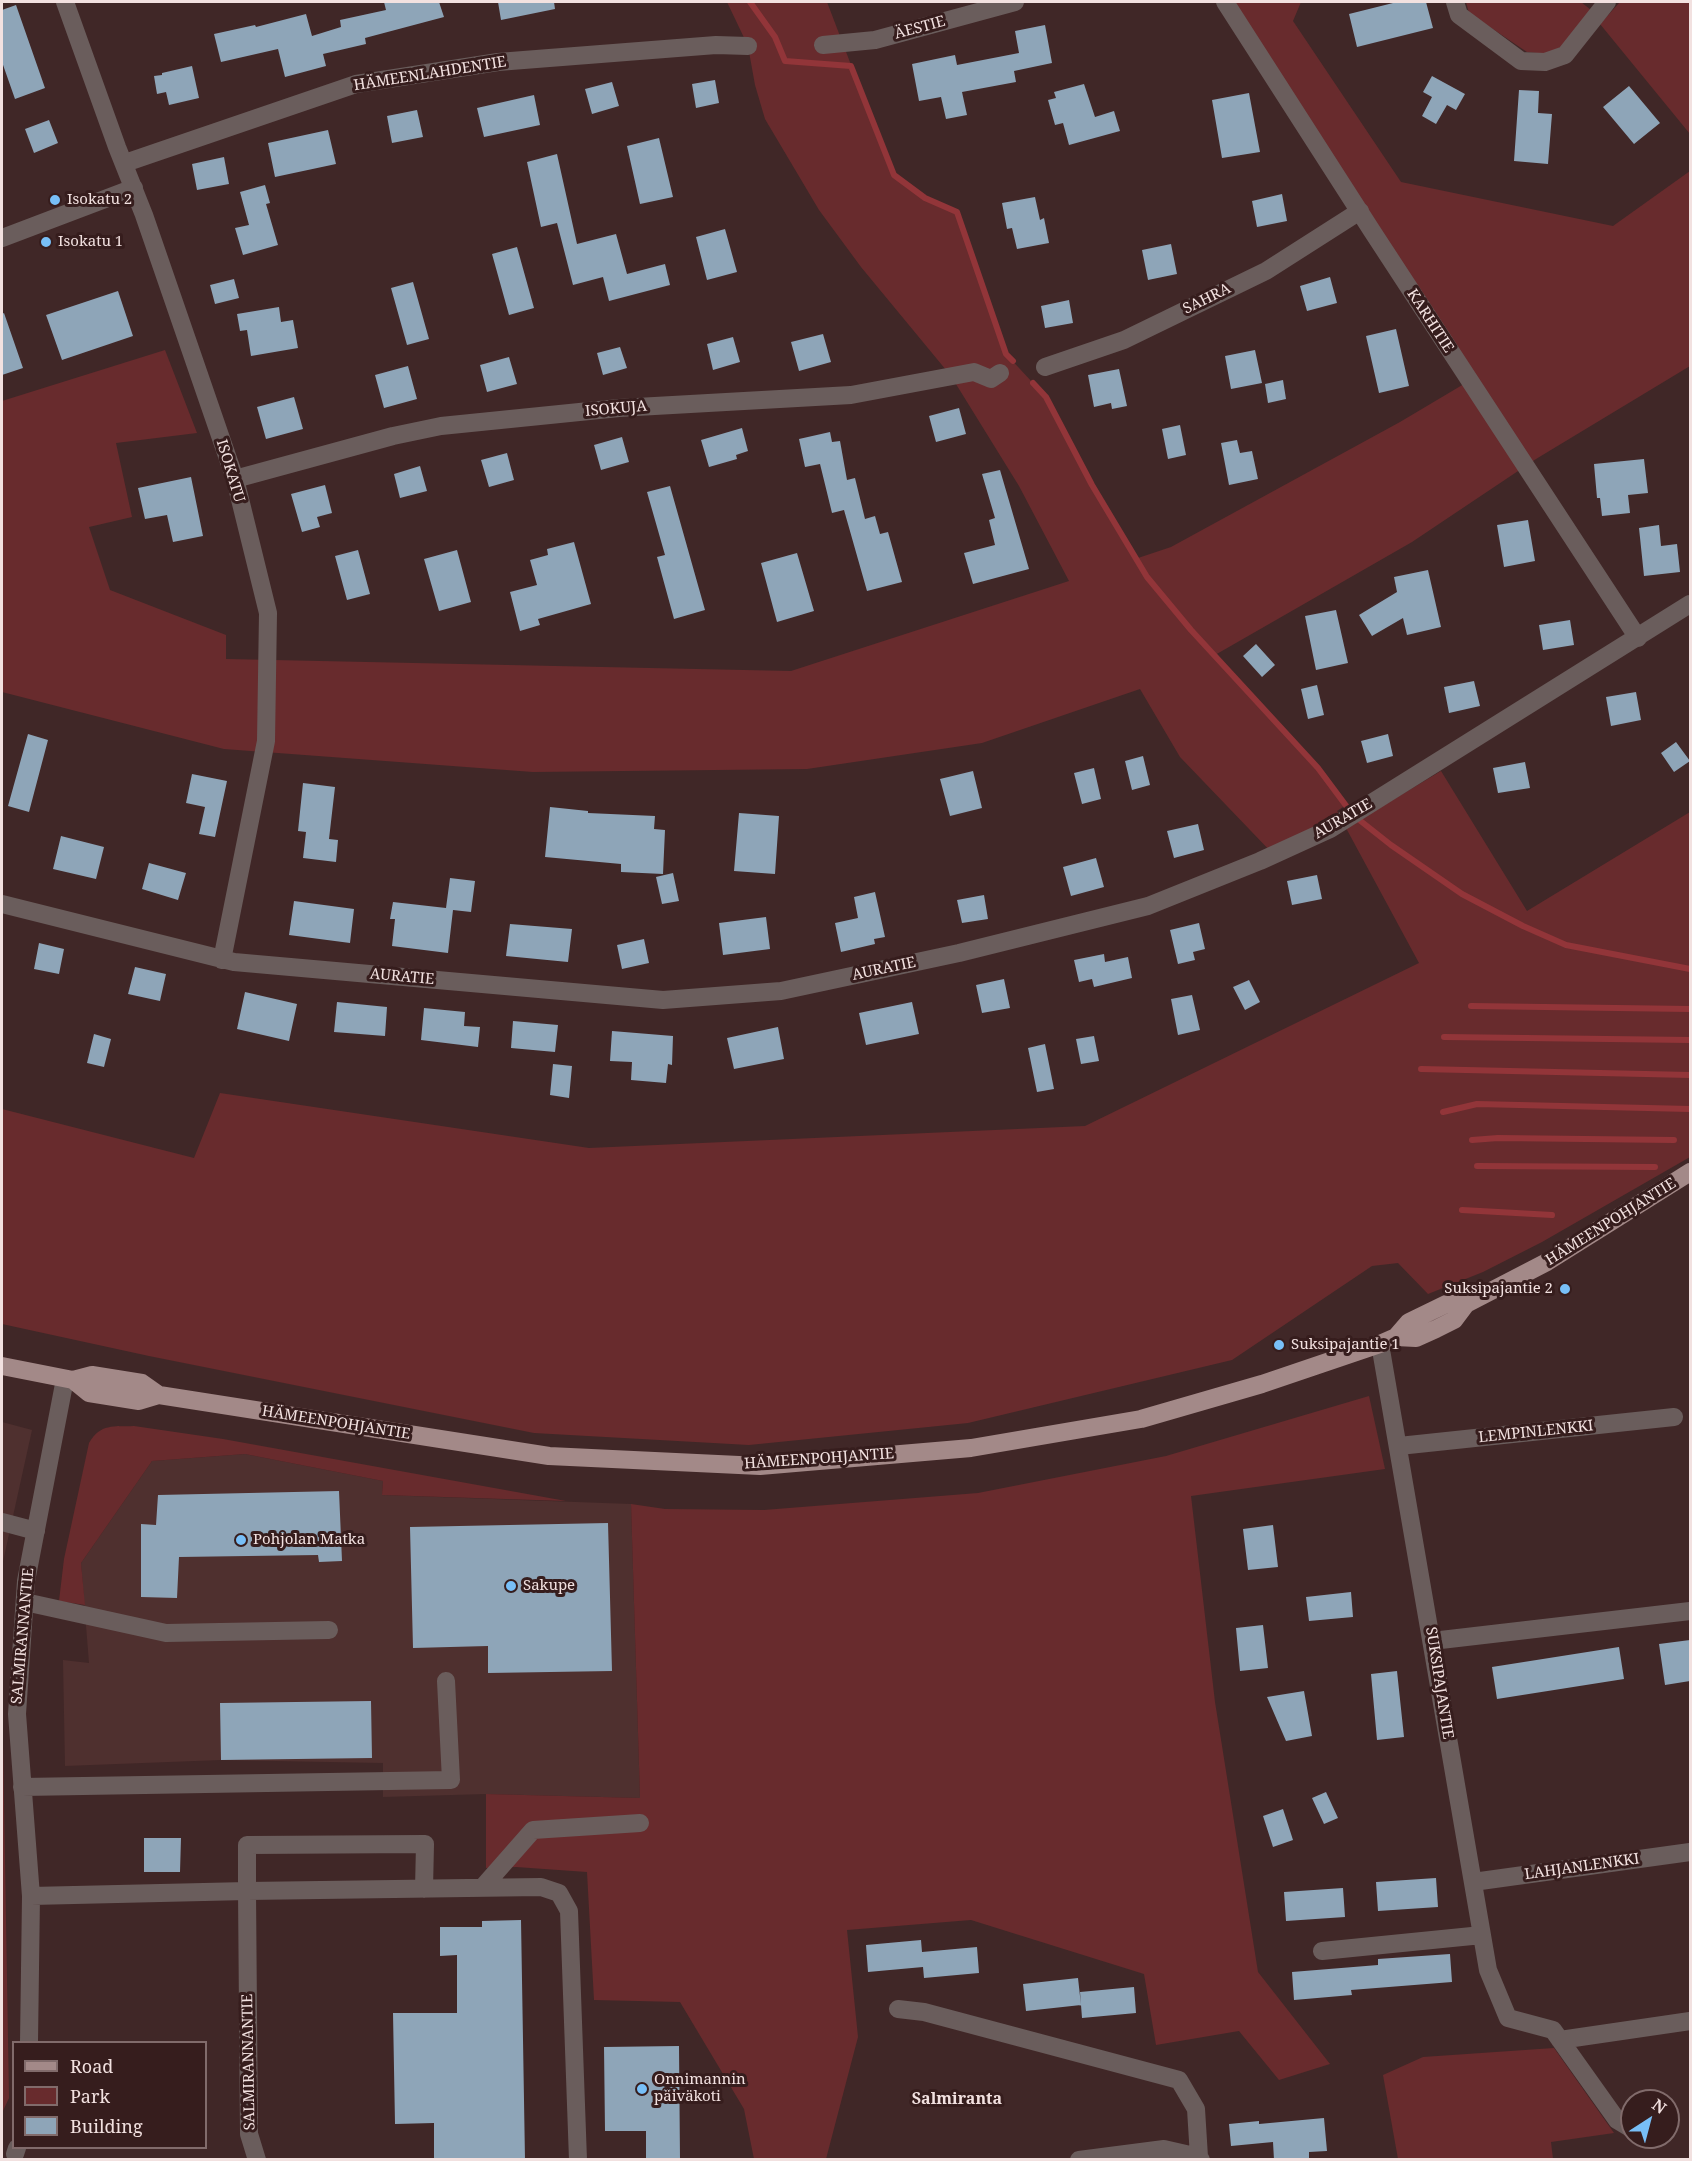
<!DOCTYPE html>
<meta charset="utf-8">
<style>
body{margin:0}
#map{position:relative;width:1692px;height:2161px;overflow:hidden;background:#402727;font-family:"Noto Serif",serif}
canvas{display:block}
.frame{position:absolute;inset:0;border:3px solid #f2e1e0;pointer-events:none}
.legend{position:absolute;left:12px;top:2041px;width:195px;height:108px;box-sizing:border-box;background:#361d1d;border:2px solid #816b6b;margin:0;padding:8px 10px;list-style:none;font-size:18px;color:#f2e1e0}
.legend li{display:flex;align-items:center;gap:12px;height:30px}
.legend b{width:30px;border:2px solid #816b6b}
.north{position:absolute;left:1620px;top:2089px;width:60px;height:60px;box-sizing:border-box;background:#361d1d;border:2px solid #816b6b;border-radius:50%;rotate:36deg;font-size:16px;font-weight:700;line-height:24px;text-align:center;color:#f2e1e0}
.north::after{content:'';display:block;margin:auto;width:21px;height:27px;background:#78bff7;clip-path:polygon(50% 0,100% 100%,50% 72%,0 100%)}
</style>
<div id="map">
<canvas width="1692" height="2161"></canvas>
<div class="frame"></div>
<ul class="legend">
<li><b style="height:8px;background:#a38988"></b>Road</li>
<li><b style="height:16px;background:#682b2d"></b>Park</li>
<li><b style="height:16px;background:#8ea5b8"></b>Building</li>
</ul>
<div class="north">N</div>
</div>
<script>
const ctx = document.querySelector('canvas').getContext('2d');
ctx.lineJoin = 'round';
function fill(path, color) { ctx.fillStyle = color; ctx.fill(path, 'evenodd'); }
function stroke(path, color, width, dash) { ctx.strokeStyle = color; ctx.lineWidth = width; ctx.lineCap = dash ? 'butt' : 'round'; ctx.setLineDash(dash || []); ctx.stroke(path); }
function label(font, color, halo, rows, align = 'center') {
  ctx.font = font + ' "Noto Serif",serif'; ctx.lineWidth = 6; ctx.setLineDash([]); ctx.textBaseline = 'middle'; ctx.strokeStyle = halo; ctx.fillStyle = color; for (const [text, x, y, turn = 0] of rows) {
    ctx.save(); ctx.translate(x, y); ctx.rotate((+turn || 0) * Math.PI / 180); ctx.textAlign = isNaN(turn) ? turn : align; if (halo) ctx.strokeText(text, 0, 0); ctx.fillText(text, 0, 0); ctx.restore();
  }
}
fill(new Path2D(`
 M 2,1422 L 32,1430 L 2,1566 Z
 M 245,1454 L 383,1481 L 382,1495 L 631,1504 L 640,1798 L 486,1794 L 383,1797 L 383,1763 L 221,1760 L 65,1766 L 63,1660 L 89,1663 L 81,1563 L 152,1461 Z`), '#4f302f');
fill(new Path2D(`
 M 727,2 L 827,2 L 893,175 L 925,198 L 957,212 L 1006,354 L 1046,397 L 1092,485 L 1135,559 L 1171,547 L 1400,422 L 1469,381 L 1226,2 L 1301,2 L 1293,21 L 1401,182 L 1613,226 L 1690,171 L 1690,366 L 1536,459 L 1412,542 L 1215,655 L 1318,768 L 1346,805 L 1337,811 L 1343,821 L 1274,855 L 1180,757 L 1140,689 L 982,743 L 807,769 L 533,772 L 224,749 L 2,692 L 2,401 L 165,350 L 197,433 L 116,443 L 132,517 L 89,527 L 110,590 L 226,635 L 226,659 L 791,671 L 1069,581 L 1019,486 L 951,376 L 861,267 L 819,210 L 765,119 L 755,85 L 748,46 Z
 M 1466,2 L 1581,2 L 1591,10 L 1561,47 L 1547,54 L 1527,52 L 1469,13 Z
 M 1620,2 L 1690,2 L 1690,134 L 1600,24 Z
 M 1441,771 L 1527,911 L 1690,812 L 1690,1157 L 1542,1242 L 1483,1272 L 1428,1294 L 1398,1263 L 1372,1266 L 1232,1360 L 968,1423 L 749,1445 L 534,1433 L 149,1356 L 2,1324 L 2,1109 L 194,1158 L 220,1093 L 589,1148 L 1085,1126 L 1419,963 L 1346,828 Z
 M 1369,1396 L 1385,1469 L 1191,1496 L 1215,1702 L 1258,1972 L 1330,2064 L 1279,2080 L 1239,2031 L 1156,2045 L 1144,1974 L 971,1920 L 847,1930 L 858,2037 L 826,2159 L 754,2159 L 744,2109 L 680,2002 L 594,2000 L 587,1872 L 516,1867 L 486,1868 L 486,1794 L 640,1798 L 631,1504 L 665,1509 L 764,1510 L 978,1493 L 1166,1456 Z
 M 134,1426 L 223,1439 L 566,1501 L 382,1495 L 383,1481 L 245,1454 L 152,1461 L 81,1563 L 85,1605 L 59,1601 L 64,1559 L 89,1443 C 101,1423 113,1427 134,1426 Z
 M 2,1683 L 9,2098 L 2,2113 Z
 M 1554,2048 L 1614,2133 L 1551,2142 L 1553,2159 L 1398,2159 L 1383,2075 L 1423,2057 Z`), '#682b2d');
stroke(new Path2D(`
 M 750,2 L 775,37 L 785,61 L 851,66 L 894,175 L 925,198 L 957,212 L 1006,354 L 1013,361
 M 1033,383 L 1046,397 L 1092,485 L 1147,577 L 1191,630 L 1318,768 L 1353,815 L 1391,845 L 1462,894 L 1523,926 L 1566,945 L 1690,969
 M 1471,1006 L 1690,1009
 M 1444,1037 L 1690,1040
 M 1421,1069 L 1690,1075
 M 1443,1112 L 1477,1104 L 1690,1109
 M 1472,1140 L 1498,1138 L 1674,1140
 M 1477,1166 L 1655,1167
 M 1462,1210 L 1552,1215`), '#923539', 6);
fill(new Path2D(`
 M 384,2 L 439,2 L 444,17 L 365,38 L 366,44 L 323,54 L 326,66 L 285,77 L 278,49 L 221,62 L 214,34 L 255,25 L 256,27 L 306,14 L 312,36 L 341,27 L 340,20 L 386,10 Z
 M 498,2 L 554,2 L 555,9 L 501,20 Z
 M 1397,2 L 1426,2 L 1433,28 L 1357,47 L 1349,14 Z
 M 16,5 L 45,88 L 15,99 L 2,62 L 2,10 Z
 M 1045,25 L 1052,63 L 1014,71 L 1016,82 L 962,92 L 967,115 L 946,119 L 941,97 L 919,101 L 912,64 L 955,55 L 957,65 L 1019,53 L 1015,31 Z
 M 192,66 L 199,98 L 169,105 L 166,92 L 157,94 L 154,76 L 162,75 L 162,73 Z
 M 1432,76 L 1465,94 L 1456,110 L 1447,105 L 1436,124 L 1422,116 L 1432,97 L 1423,92 Z
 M 715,80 L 719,103 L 696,108 L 692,84 Z
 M 612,82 L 619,106 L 592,114 L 585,89 Z
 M 1084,84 L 1095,117 L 1114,111 L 1120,131 L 1069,145 L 1063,123 L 1055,125 L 1048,100 L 1056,98 L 1054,92 Z
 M 1629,86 L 1660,123 L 1634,144 L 1603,107 Z
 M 1519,90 L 1539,91 L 1538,113 L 1552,114 L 1548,164 L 1514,161 Z
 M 1249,93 L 1260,152 L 1222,158 L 1212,100 Z
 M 534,95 L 540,125 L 484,137 L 477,108 Z
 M 417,110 L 423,137 L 392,143 L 387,116 Z
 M 49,120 L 58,143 L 34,153 L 25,129 Z
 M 328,130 L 336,164 L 275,177 L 268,143 Z
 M 659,138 L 673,197 L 640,204 L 627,146 Z
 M 557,154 L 577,244 L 616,234 L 627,274 L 665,264 L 670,285 L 609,301 L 603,277 L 573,285 L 557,223 L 541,227 L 527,162 Z
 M 224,157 L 229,184 L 197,190 L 192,164 Z
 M 265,185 L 270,203 L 266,204 L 278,245 L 243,255 L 235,228 L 249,225 L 240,192 Z
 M 1282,194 L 1287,221 L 1257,227 L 1252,201 Z
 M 1035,197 L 1040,220 L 1044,218 L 1049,243 L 1017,249 L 1012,228 L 1007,229 L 1002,203 Z
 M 725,229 L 737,272 L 707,280 L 696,237 Z
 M 1171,244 L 1177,274 L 1148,280 L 1142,250 Z
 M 517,247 L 534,308 L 509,315 L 492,254 Z
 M 1330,277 L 1337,303 L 1307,311 L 1300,286 Z
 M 234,279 L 239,298 L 215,304 L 210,285 Z
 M 413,282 L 429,339 L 407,345 L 391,288 Z
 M 118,291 L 133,336 L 62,360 L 46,315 Z
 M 1069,300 L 1073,323 L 1045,328 L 1041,306 Z
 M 279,307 L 281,322 L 293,320 L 298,348 L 251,356 L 247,330 L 240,331 L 237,314 Z
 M 4,313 L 23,368 L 2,375 L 2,314 Z
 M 1396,329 L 1409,386 L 1379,393 L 1366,336 Z
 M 823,334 L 831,362 L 799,371 L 791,342 Z
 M 733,337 L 740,362 L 713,370 L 707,344 Z
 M 620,347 L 627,368 L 603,375 L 597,353 Z
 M 1255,350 L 1262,383 L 1231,389 L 1225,356 Z
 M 509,357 L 517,384 L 487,392 L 480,365 Z
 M 408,366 L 417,399 L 384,408 L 375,375 Z
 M 1119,369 L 1127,406 L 1112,409 L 1111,403 L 1094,407 L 1088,375 Z
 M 1283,380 L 1286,399 L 1268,403 L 1265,384 Z
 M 294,397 L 303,429 L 266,439 L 257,407 Z
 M 959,408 L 966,434 L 936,442 L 929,416 Z
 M 1180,425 L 1186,455 L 1168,459 L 1162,429 Z
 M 742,428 L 748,451 L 736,455 L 737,459 L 709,467 L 701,440 Z
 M 830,432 L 832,442 L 840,441 L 847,480 L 855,478 L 865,519 L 875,516 L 880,534 L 888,532 L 902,582 L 867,591 L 844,510 L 832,513 L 820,464 L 805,467 L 799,439 Z
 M 622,437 L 629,462 L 601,470 L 594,445 Z
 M 1237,440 L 1240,453 L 1252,451 L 1258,479 L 1229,485 L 1221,443 Z
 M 507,453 L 514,480 L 489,487 L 481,460 Z
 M 1644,459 L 1648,493 L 1628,495 L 1630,513 L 1602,516 L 1600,498 L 1597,498 L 1594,464 Z
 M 420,466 L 427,491 L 400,498 L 394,474 Z
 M 1000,470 L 1029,569 L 973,584 L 964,553 L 995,545 L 989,520 L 995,518 L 982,474 Z
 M 191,477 L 203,536 L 173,542 L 167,515 L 145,519 L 138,488 Z
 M 325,485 L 332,513 L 317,517 L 320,527 L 302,532 L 291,494 Z
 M 670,486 L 705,610 L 674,619 L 657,557 L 665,555 L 647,492 Z
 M 1528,520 L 1535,561 L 1504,567 L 1497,525 Z
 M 1659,525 L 1661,546 L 1677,544 L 1680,572 L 1644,576 L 1639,528 Z
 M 574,542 L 591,604 L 538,619 L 540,625 L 520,631 L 510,592 L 537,585 L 530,560 L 548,555 L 547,549 Z
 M 358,550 L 370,594 L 347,600 L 335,556 Z
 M 457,550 L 471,602 L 439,611 L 424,559 Z
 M 797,553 L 814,611 L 777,622 L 761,563 Z
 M 1428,570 L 1441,627 L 1407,635 L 1403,618 L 1372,636 L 1359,615 L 1397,592 L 1394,577 Z
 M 1336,610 L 1348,663 L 1316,670 L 1305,616 Z
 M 1570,620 L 1574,645 L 1543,650 L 1539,625 Z
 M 1256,644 L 1275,665 L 1262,677 L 1243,656 Z
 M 1474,681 L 1480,706 L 1449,713 L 1444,687 Z
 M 1317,685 L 1324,715 L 1308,719 L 1301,689 Z
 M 1636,692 L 1641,720 L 1611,726 L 1606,697 Z
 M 28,734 L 48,740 L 29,812 L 8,806 Z
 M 1388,734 L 1393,756 L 1367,763 L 1361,741 Z
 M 1676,742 L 1690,761 L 1674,772 L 1661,753 Z
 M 1143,756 L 1150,785 L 1132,790 L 1125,761 Z
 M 1525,762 L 1530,788 L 1498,793 L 1493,768 Z
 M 1094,768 L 1101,799 L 1082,804 L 1074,773 Z
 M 973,771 L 982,808 L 950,816 L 940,779 Z
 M 192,774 L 227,781 L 215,837 L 199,834 L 205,807 L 186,803 Z
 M 303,783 L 335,787 L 329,839 L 338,840 L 336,862 L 303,858 L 306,832 L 298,831 Z
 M 550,807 L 588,811 L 588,813 L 655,816 L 654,829 L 665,830 L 663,874 L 621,872 L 621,864 L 545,857 Z
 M 739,813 L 779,816 L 775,874 L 734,871 Z
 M 1198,824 L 1204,850 L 1174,858 L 1167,831 Z
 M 61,836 L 104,847 L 96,879 L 53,869 Z
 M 1096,858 L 1104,887 L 1071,896 L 1063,867 Z
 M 149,863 L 186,873 L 178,900 L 142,889 Z
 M 673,873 L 679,901 L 662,904 L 656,877 Z
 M 1317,875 L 1322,899 L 1292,905 L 1287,881 Z
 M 450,878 L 475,881 L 471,912 L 453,910 L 448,953 L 392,946 L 395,919 L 390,919 L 393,902 L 446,908 Z
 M 875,892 L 885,937 L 874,939 L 875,944 L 841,952 L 835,923 L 858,918 L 854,897 Z
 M 984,895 L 988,919 L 962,923 L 957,900 Z
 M 294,901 L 354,909 L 350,943 L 289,935 Z
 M 766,917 L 770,949 L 723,955 L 719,923 Z
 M 1199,923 L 1205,949 L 1193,952 L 1195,960 L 1178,964 L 1170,930 Z
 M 510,924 L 572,929 L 568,962 L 506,956 Z
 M 644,939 L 649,963 L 622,969 L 617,945 Z
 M 39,943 L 64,949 L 59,974 L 34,969 Z
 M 1104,954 L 1105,962 L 1128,957 L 1132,978 L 1094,987 L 1092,979 L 1079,982 L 1074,960 Z
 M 135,967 L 166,974 L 160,1001 L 128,994 Z
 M 1004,979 L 1010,1008 L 982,1013 L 976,985 Z
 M 1249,980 L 1260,1002 L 1245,1010 L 1233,987 Z
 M 245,992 L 297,1004 L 289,1041 L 237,1029 Z
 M 1192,995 L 1200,1030 L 1178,1035 L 1171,999 Z
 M 337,1002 L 387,1007 L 385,1036 L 334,1032 Z
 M 912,1002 L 919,1034 L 866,1045 L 859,1013 Z
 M 424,1008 L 465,1012 L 464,1026 L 480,1027 L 478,1047 L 421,1040 Z
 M 513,1021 L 558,1025 L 555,1052 L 511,1048 Z
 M 778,1027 L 784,1059 L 734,1069 L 727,1038 Z
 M 612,1031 L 673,1036 L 672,1065 L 668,1064 L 666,1083 L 631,1080 L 632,1062 L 610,1061 Z
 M 94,1034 L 111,1039 L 104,1067 L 87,1063 Z
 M 1094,1036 L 1099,1061 L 1081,1064 L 1076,1039 Z
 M 1045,1044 L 1054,1089 L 1037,1092 L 1028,1048 Z
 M 553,1064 L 572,1066 L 569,1098 L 550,1095 Z
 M 339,1491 L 342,1561 L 319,1562 L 318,1555 L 179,1557 L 177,1598 L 141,1597 L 141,1524 L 156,1525 L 158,1495 Z
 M 608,1523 L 612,1671 L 488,1673 L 488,1646 L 413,1648 L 410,1527 Z
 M 1273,1525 L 1278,1567 L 1248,1570 L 1243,1529 Z
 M 1351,1592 L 1353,1617 L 1309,1621 L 1306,1597 Z
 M 1263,1625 L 1268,1668 L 1240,1671 L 1236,1628 Z
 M 1690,1640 L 1690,1681 L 1665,1685 L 1659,1644 Z
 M 1619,1647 L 1624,1679 L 1497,1699 L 1492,1667 Z
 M 1397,1671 L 1404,1737 L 1377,1740 L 1371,1674 Z
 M 1304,1691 L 1312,1736 L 1286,1741 L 1267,1697 Z
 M 371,1701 L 372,1758 L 221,1760 L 220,1703 Z
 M 1326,1792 L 1338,1818 L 1324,1824 L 1312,1798 Z
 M 1283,1809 L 1293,1840 L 1273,1847 L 1263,1816 Z
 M 144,1838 L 181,1838 L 180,1872 L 144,1872 Z
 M 1436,1878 L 1438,1907 L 1378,1911 L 1376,1882 Z
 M 1343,1888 L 1345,1917 L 1286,1921 L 1284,1892 Z
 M 521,1920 L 525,2160 L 434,2160 L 434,2123 L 395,2124 L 393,2013 L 457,2013 L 457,1955 L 440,1956 L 440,1927 L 482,1927 L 482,1921 Z
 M 921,1940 L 922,1952 L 977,1947 L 979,1973 L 924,1978 L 923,1967 L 868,1972 L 866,1945 Z
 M 1450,1954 L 1452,1982 L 1351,1990 L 1352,1995 L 1294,2000 L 1292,1972 L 1378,1965 L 1378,1959 Z
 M 1078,1978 L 1081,2005 L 1026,2011 L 1023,1984 Z
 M 1134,1987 L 1136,2013 L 1082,2018 L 1080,1992 Z
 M 679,2046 L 680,2159 L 646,2160 L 646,2131 L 605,2131 L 604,2047 Z
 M 1324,2118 L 1327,2151 L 1309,2152 L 1309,2160 L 1274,2160 L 1273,2142 L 1231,2146 L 1229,2124 L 1259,2121 L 1259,2124 Z`), '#8ea5b8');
stroke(new Path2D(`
 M 65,2 L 117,147 L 144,215 L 235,479 L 268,613 L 266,741 L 222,960
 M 1225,2 L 1372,231 L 1638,638
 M 1455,2 L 1459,15 L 1521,61 L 1545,62 L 1565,55 L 1607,2
 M 823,45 L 875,40 L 1015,2
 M 125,163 L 356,84 L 498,62 L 716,45 L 748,46
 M 2,238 L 134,188
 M 1045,367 L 1124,340 L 1266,271 L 1360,211
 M 235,479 L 393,436 L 441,426 L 619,408 L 851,395 L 974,372 L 991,379 L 1000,373
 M 2,904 L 234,962 L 663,1000 L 781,991 L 959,953 L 1148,906 L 1260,861 L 1330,829 L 1690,604
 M 1380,1344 L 1488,1970 L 1508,2018 L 1553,2030 L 1617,2120 L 1632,2129
 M 1399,1446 L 1674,1417
 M 2,1522 L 36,1531
 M 25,1602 L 166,1633 L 329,1630
 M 1432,1641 L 1690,1611
 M 22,1787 L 451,1780 L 446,1681
 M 1473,1882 L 1690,1852
 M 482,1888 L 533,1830 L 640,1823
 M 424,1889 L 425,1844 L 247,1845 L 247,1891 L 541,1887 L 559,1893 L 569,1911 L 578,2160
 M 31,1896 L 247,1891 L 249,2134 L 257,2160
 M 1322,1951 L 1482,1935
 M 898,2009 L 924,2012 L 1179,2080 L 1196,2109 L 1199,2157
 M 1560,2040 L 1690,2021
 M 29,2042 L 31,1896 L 17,1714 L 26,1581 L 65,1379
 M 15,2154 L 17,2148
 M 1079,2160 L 1164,2149 L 1199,2157 L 1201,2160`), '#6a5d5c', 18);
stroke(new Path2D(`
 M 1396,1337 L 1409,1322 L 1446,1304 L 1466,1304 L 1547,1262 L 1690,1172
 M 2,1366 L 73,1380 L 89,1393 L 139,1401 L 159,1395
 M 73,1380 L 92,1375 L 142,1383 L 159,1395 L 549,1456 L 760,1466 L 971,1448 L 1141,1419 L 1262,1384 L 1380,1344 L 1396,1337 L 1416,1338 L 1436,1329 L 1454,1320 L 1466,1304`), '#a38988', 18);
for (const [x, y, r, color] of [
 [55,200,6,"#78bff7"],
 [46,242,6,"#78bff7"],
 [1565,1289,6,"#78bff7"],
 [1279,1345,6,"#78bff7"],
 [241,1540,6,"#78bff7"],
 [511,1586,6,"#78bff7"],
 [642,2089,6,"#78bff7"]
]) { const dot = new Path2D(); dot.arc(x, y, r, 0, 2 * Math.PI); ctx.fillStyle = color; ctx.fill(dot); stroke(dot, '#361d1d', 2); }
label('15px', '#f2e1e0', '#361d1d', [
 ["ÄESTIE",920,28,-15],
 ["HÄMEENLAHDENTIE",430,74,-9],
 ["SAHRA",1207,299,-26],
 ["KARHITIE",1430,321,57],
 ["ISOKUJA",616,409,-5],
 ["ISOKATU",230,471,73],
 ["AURATIE",1343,819,-30],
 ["AURATIE",884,969,-12],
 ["AURATIE",402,977,5],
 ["HÄMEENPOHJANTIE",1611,1222,-32],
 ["HÄMEENPOHJANTIE",336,1423,9],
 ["LEMPINLENKKI",1536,1432,-6],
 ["HÄMEENPOHJANTIE",819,1459,-4],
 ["SALMIRANNANTIE",23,1636,-85],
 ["SUKSIPAJANTIE",1439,1683,81],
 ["LAHJANLENKKI",1582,1867,-8],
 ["SALMIRANNANTIE",249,2062,-91]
]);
label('15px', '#f2e1e0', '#361d1d', [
 ["Isokatu 2",67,200],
 ["Isokatu 1",58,242],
 ["Suksipajantie 2",1553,1289,"right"],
 ["Suksipajantie 1",1291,1345],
 ["Pohjolan Matka",253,1540],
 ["Sakupe",523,1586],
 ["Onnimannin",654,2080],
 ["päiväkoti",654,2097]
], 'left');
label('bold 16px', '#f2e1e0', '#361d1d', [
 ["Salmiranta",957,2099]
]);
</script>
